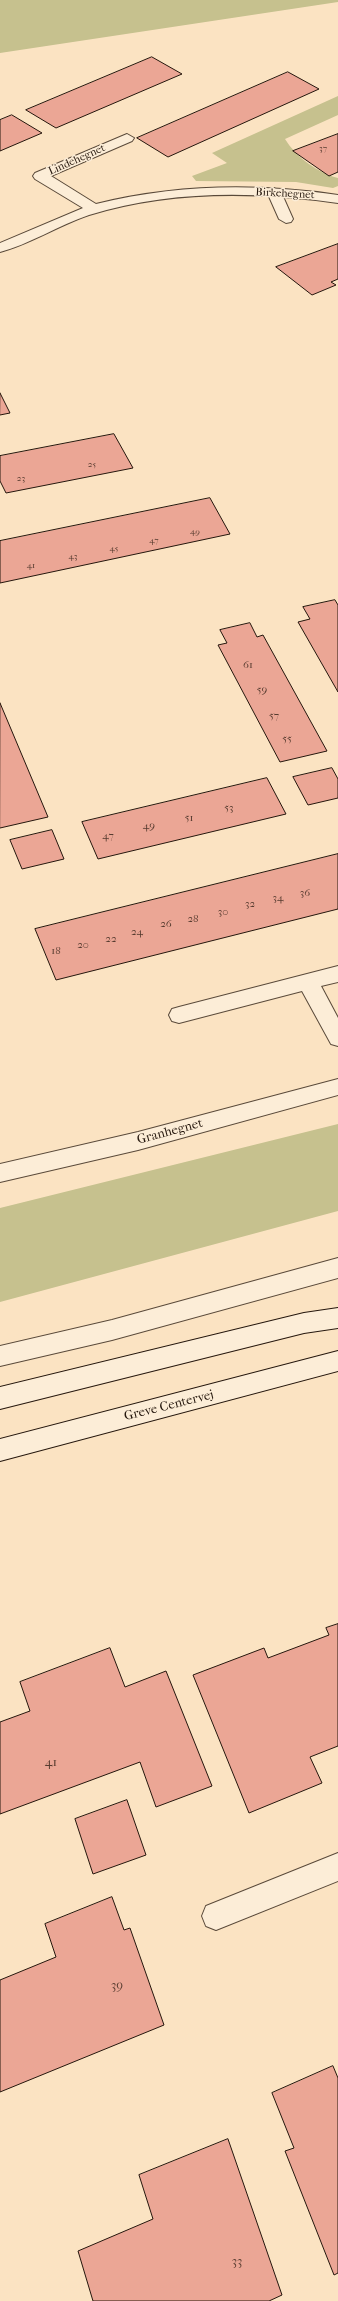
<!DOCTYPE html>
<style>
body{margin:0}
canvas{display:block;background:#fbe3c2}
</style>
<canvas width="338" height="2301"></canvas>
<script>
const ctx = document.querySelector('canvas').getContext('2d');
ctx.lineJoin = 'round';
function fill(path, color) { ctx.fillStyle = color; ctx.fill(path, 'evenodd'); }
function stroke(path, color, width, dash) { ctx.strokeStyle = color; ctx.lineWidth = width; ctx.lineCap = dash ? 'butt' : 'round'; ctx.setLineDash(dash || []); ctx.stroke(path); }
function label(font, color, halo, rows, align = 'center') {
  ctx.font = font + ' "IM FELL French Canon",serif'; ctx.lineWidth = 3; ctx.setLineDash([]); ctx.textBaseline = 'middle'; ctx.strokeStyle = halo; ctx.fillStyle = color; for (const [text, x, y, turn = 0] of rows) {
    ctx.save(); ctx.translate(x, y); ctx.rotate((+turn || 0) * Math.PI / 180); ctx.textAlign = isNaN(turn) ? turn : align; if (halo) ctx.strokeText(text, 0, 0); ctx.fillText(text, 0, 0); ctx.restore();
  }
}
fill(new Path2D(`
 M 0,0 L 338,0 L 338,2 L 0,53 Z
 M 338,96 L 338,115 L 285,139 C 296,157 318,173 338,178 L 338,186 L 333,188 L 296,182 L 196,181 L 192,176 L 227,163 L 212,153 Z
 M 338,1124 L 338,1211 L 0,1302 L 0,1208 Z`), '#c6c18e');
const building = new Path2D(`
 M 152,57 L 182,74 L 56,128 L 26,110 Z
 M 288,72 L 319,89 L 168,157 L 137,138 Z
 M 12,115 L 42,133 L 0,151 L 0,120 Z
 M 338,134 L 338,172 L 329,176 L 293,151 Z
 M 338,244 L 338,279 L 331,282 L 336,285 L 312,295 L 276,267 Z
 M 0,393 L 10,413 L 0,415 Z
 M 114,434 L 133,468 L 6,493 L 0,481 L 0,456 Z
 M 210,498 L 230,534 L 0,583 L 0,541 Z
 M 335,600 L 338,605 L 338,692 L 298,622 L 310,619 L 303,607 Z
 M 250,623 L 257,637 L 263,635 L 327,751 L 280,762 L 218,645 L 227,643 L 220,630 Z
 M 0,703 L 48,817 L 0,828 Z
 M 332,768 L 338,779 L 338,798 L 308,805 L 293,777 Z
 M 267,778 L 286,814 L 98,859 L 82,822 Z
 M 52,830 L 64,859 L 22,869 L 10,840 Z
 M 338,854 L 338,909 L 56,980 L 35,929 Z
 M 338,1624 L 338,1746 L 310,1757 L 322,1783 L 249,1813 L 193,1675 L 264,1648 L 268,1658 L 329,1635 L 326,1628 Z
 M 110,1648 L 125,1687 L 166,1671 L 212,1786 L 156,1807 L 140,1762 L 0,1814 L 0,1722 L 30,1711 L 20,1682 Z
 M 127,1800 L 146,1855 L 93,1874 L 75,1819 Z
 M 112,1897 L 124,1930 L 130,1928 L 164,2025 L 0,2092 L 0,1980 L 56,1957 L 45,1924 Z
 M 333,2066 L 338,2078 L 338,2273 L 334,2275 L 285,2151 L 294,2148 L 272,2093 Z
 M 228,2139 L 282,2295 L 269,2301 L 93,2301 L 78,2251 L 153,2219 L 139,2175 Z`);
fill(building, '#eba695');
stroke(building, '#25170d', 1);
const lane = new Path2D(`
 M 274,188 L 281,192 L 293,219 L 291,222 L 286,223 L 279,219 L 267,192 Z
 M 338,1258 L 338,1278 L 112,1340 L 0,1366 L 0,1346 L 112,1320 Z`);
const street = new Path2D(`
 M 127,134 L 134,138 L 132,141 L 51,176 L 96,204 C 177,184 256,183 338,195 L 338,203 C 255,191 170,190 89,215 C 59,225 28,245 0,252 L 0,243 L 83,208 L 35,179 L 33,176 L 35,173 Z
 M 338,966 L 338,982 L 321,986 L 338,1018 L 338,1046 L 331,1044 L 302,991 L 179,1023 L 172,1021 L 169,1015 L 172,1009 L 179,1007 Z
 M 338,1079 L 338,1095 L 138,1150 L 0,1182 L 0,1164 L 138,1132 Z
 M 338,1853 L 338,1881 L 216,1930 L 206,1926 L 202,1916 L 206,1906 Z`);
const secondary = new Path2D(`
 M 338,1308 L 338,1328 L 304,1333 L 0,1409 L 0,1387 L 304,1313 Z
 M 338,1351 L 338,1371 L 0,1461 L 0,1439 Z`);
stroke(lane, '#5a4a3a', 2);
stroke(street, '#5a4a3a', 2);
stroke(secondary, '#25170d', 2);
fill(lane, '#fcedd7');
fill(street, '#fcedd7');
fill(secondary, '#fcedd7');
label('9px', '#563b2f', null, [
 ["37",323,149],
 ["25",92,465],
 ["23",21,479],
 ["49",195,532],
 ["47",154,541],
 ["45",114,549],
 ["43",73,557],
 ["41",31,566]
]);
label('11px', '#25170d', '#fcedd7', [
 ["Lindehegnet",77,160,-24],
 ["Birkehegnet",285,194,3]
]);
label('11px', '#563b2f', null, [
 ["61",248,665],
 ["59",262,690],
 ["57",274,716],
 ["55",287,739],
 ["53",229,808],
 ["51",189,818],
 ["49",149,826],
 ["47",108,836],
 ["36",305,893],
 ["34",278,898],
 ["32",250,904],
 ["30",223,912],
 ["28",193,919],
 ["26",166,924],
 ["24",137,932],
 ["22",111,939],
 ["20",83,945],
 ["18",56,951]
]);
label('13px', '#25170d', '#fcedd7', [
 ["Granhegnet",170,1132,-15],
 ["Greve Centervej",169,1406,-14]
]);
label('13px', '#563b2f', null, [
 ["41",51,1763],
 ["39",117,1986],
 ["33",237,2262]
]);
</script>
